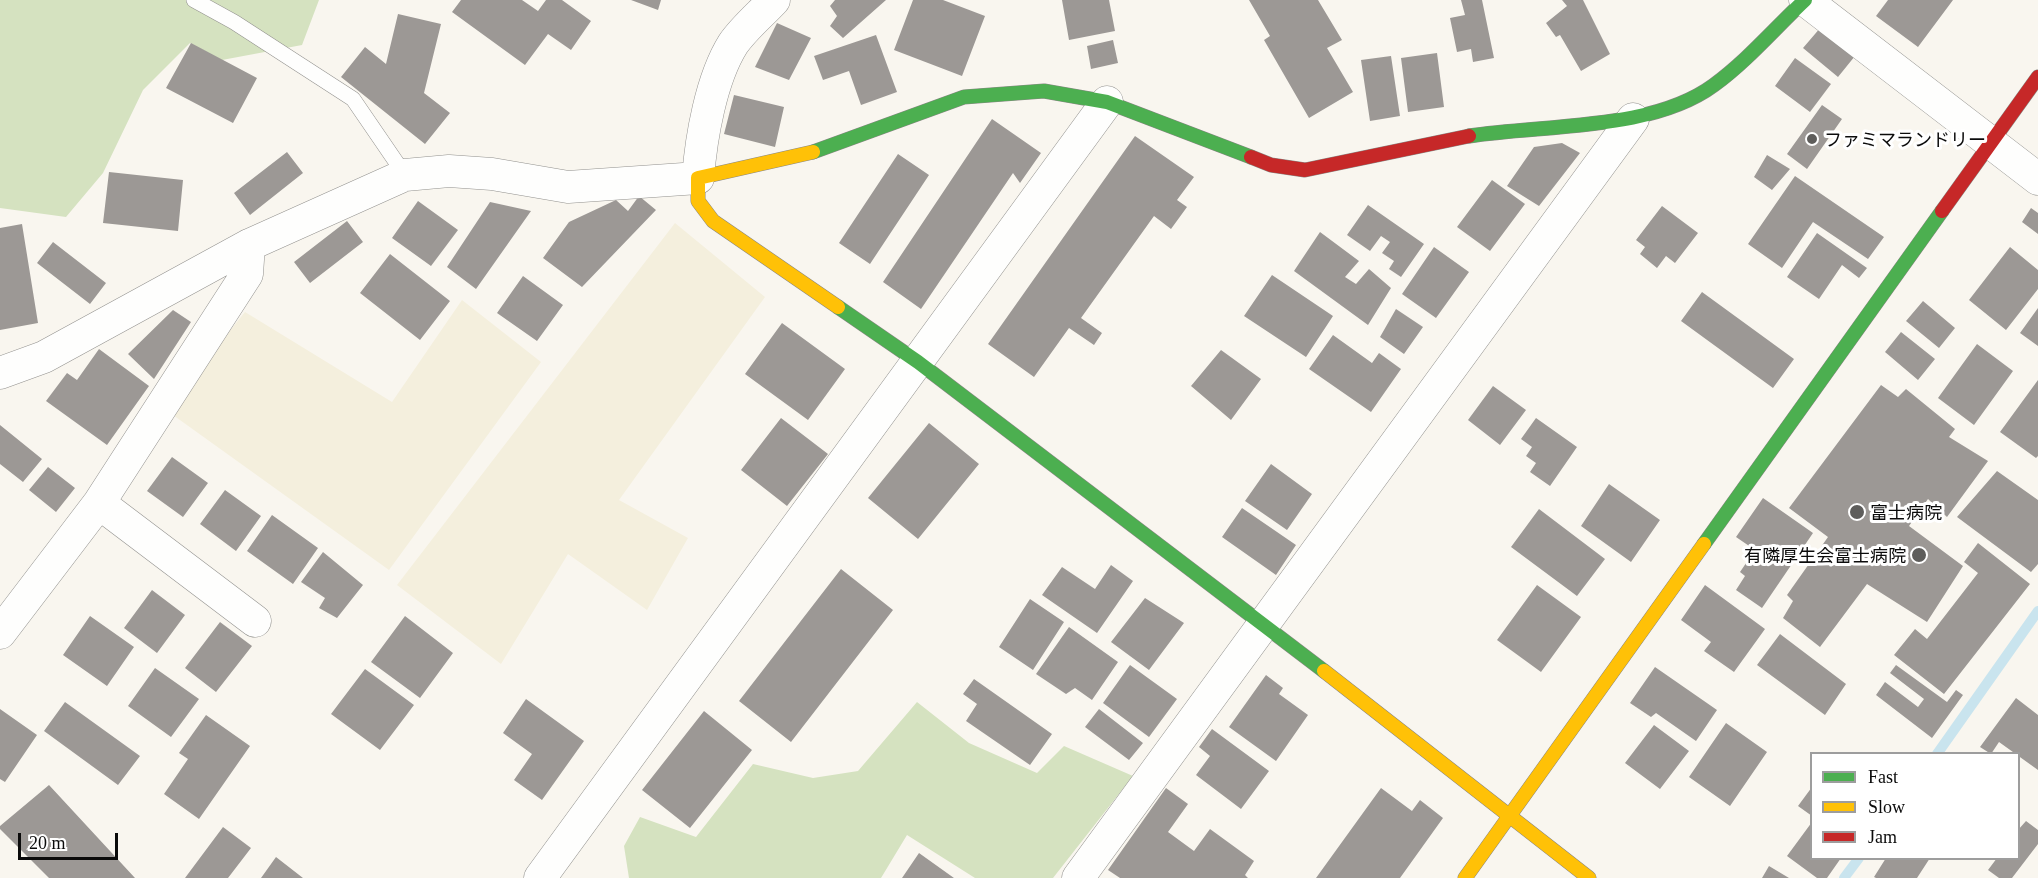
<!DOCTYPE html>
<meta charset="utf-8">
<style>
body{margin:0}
#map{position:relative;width:2038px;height:878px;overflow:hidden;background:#f9f6ef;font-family:Georgia,serif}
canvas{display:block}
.legend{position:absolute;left:1810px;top:752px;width:210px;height:108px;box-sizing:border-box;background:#fff;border:2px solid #9d9d9d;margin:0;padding:8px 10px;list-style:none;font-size:18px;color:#0b0b0b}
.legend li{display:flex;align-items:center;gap:12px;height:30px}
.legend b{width:30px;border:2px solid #9d9d9d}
.scale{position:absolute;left:18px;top:833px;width:100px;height:27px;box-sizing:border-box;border:3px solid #0b0b0b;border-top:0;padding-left:8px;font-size:18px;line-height:21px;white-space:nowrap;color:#0b0b0b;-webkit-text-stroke:4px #fff;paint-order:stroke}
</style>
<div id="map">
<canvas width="2038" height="878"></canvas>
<ul class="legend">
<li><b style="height:8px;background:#4caf50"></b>Fast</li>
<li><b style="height:8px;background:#ffc107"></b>Slow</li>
<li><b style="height:8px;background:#c62828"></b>Jam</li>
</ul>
<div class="scale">20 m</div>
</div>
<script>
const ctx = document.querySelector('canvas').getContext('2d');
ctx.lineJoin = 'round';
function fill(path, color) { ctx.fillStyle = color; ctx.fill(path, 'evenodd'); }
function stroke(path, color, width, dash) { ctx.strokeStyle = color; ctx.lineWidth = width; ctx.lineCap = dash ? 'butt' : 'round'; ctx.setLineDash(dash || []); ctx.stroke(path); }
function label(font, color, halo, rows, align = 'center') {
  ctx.font = font + ' Georgia,"Noto Sans JP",serif'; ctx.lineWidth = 6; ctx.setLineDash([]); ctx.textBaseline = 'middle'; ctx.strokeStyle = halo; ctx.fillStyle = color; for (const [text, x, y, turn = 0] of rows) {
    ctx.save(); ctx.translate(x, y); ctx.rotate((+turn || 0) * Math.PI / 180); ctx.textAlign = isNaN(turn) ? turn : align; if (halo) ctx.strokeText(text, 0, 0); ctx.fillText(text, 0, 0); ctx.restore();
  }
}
fill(new Path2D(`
 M 675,223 L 765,297 L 619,500 L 688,538 L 647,610 L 568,554 L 501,664 L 397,585 Z
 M 462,300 L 541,362 L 389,570 L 166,410 L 245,312 L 392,402 Z`), '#f4efdd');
fill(new Path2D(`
 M 0,0 L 319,0 L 302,45 L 222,60 L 190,43 L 143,90 L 103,173 L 66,217 L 0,208 Z
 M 917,702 L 969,743 L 1037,773 L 1064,746 L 1133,776 L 1053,878 L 975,878 L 907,835 L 881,878 L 629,878 L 624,846 L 640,817 L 696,837 L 753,764 L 813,778 L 858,771 Z`), '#d5e2c0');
stroke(new Path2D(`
 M 1937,754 L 2038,611
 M 1844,878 L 1859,858`), '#c9e4ee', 10);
fill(new Path2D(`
 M 461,0 L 522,0 L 538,11 L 546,0 L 562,0 L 591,21 L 571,50 L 548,34 L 525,65 L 452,12 Z
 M 631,0 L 661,0 L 658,10 Z
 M 835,0 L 886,0 L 843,38 L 830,26 L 837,16 L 830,6 Z
 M 913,0 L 943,0 L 985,16 L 962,76 L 894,50 Z
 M 1062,0 L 1109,0 L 1115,31 L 1069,40 Z
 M 1249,0 L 1318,0 L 1342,40 L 1327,48 L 1353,92 L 1309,118 L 1264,40 L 1270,36 Z
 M 1461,0 L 1482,0 L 1494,58 L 1473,62 L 1471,49 L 1457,52 L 1450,18 L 1465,15 Z
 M 1562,0 L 1583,0 L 1610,54 L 1581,71 L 1560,35 L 1556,37 L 1546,23 L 1567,6 Z
 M 1888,0 L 1953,0 L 1918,47 L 1876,16 Z
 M 398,14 L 441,24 L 424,93 L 450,113 L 425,144 L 341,77 L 365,47 L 386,64 Z
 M 777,23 L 811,38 L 789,80 L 755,67 Z
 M 1821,27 L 1855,56 L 1838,77 L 1803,48 Z
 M 876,35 L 897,92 L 861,105 L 849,71 L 823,80 L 814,56 Z
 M 1113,40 L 1118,63 L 1091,69 L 1087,46 Z
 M 191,43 L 257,78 L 233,123 L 166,88 Z
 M 1437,53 L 1444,107 L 1408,112 L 1401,58 Z
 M 1391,56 L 1400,116 L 1370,121 L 1361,60 Z
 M 1795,58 L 1831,84 L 1810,112 L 1775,86 Z
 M 734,95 L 784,107 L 775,147 L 724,134 Z
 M 1822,105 L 1842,119 L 1807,169 L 1787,154 Z
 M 992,119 L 1041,153 L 1020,183 L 1013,173 L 921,309 L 883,282 Z
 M 1135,136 L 1194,177 L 1177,200 L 1187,207 L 1171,229 L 1154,216 L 1081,318 L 1102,333 L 1094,345 L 1069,328 L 1034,377 L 988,344 Z
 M 1562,143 L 1580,153 L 1539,206 L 1507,186 L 1534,147 Z
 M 287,152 L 303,173 L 250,215 L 234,193 Z
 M 898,154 L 929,175 L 870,264 L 839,243 Z
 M 1767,155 L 1790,169 L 1772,190 L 1754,177 Z
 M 109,172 L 183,180 L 178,231 L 103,223 Z
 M 1795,176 L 1884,237 L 1868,259 L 1813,222 L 1782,268 L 1748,244 Z
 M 1492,180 L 1525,204 L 1490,251 L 1457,227 Z
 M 639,196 L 656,210 L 582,287 L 543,258 L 569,222 L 616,200 L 628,211 Z
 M 418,201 L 458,230 L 431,266 L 392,238 Z
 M 490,202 L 531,211 L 476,289 L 447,267 Z
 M 1368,205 L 1424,244 L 1401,277 L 1389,269 L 1394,261 L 1382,253 L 1390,242 L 1381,236 L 1370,251 L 1347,235 Z
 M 1662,206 L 1698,233 L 1675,263 L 1666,256 L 1657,268 L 1640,254 L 1645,247 L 1636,240 Z
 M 2031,208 L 2038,213 L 2038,234 L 2022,222 Z
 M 347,221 L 363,242 L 310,283 L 294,262 Z
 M 22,224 L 38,323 L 0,330 L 0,228 Z
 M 1320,232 L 1359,261 L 1345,277 L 1356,284 L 1369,269 L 1391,288 L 1368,325 L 1294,271 Z
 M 1817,233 L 1867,268 L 1859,278 L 1842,265 L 1819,299 L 1787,277 Z
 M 53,242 L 106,283 L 90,304 L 37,263 Z
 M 1434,247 L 1469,272 L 1436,318 L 1402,294 Z
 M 2010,247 L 2038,270 L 2038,289 L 2006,330 L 1969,300 Z
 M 390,254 L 450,301 L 420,340 L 360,293 Z
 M 1272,275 L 1333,316 L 1306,357 L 1244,316 Z
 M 523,276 L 563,305 L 537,341 L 497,313 Z
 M 1702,292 L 1794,359 L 1773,388 L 1681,321 Z
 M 1923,301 L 1955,328 L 1939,348 L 1906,321 Z
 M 2038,308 L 2038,346 L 2020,333 Z
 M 1396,309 L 1423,327 L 1404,354 L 1380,337 Z
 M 173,310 L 191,322 L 154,379 L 128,354 Z
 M 782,323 L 845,369 L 808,420 L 745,374 Z
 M 1901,332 L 1935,359 L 1918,380 L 1885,352 Z
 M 1333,335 L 1372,363 L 1379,353 L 1401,369 L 1371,412 L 1309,369 Z
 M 1977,344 L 2013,371 L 1974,425 L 1938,398 Z
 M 99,349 L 149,386 L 107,445 L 46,401 L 67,373 L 77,380 Z
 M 1221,350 L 1261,379 L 1231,420 L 1191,386 Z
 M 2038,380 L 2038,456 L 2036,458 L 2000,432 Z
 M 1881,385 L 1898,397 L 1906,389 L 1955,429 L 1949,437 L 1988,461 L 1947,517 L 1928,499 L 1909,526 L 1963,566 L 1927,622 L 1867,584 L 1820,647 L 1783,618 L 1793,601 L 1787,595 L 1828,537 L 1789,508 Z
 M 1493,386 L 1526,410 L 1500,445 L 1468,420 Z
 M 781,418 L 828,454 L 787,506 L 741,470 Z
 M 1536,418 L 1577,447 L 1550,486 L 1530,472 L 1536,463 L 1526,456 L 1532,447 L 1521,439 Z
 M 929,423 L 979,464 L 918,539 L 868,498 Z
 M 0,425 L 42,459 L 23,482 L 0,464 Z
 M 172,457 L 208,483 L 183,517 L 147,491 Z
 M 1271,464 L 1312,494 L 1287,530 L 1245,501 Z
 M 48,467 L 75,488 L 56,512 L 29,490 Z
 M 1997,471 L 2038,500 L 2038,564 L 2031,572 L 1957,517 Z
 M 1609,484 L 1660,520 L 1631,562 L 1581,526 Z
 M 225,490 L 261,516 L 236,551 L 200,524 Z
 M 1763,498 L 1813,533 L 1762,608 L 1736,590 L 1745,576 L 1740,572 L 1755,550 L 1736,537 Z
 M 1242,508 L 1296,545 L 1276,575 L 1222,537 Z
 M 1539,509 L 1605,559 L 1577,596 L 1511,547 Z
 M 272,515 L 318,548 L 293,584 L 247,551 Z
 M 1978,543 L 2030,584 L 1944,694 L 1894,655 L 1915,629 L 1927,639 L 1978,573 L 1964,562 Z
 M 323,552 L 363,585 L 337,618 L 319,608 L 325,598 L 301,582 Z
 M 1111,565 L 1133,581 L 1097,633 L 1042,595 L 1062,567 L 1095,589 Z
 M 841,569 L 893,610 L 791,742 L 739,701 Z
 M 1537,585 L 1581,617 L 1541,672 L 1497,640 Z
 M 1705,585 L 1765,629 L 1734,672 L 1704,651 L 1711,642 L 1681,620 Z
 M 152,590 L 185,615 L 157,653 L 124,628 Z
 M 1145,598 L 1184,623 L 1149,670 L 1111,642 Z
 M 1030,599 L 1064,622 L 1033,670 L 999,647 Z
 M 90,616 L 134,647 L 107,686 L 63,655 Z
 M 405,616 L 453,653 L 420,698 L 371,662 Z
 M 220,622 L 252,646 L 216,692 L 185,668 Z
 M 1069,627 L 1118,662 L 1092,700 L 1075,688 L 1066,694 L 1036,674 Z
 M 1780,634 L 1846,684 L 1825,715 L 1757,665 Z
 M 1130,665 L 1177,699 L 1149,737 L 1103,703 Z
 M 1896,665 L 1947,702 L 1956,690 L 1963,695 L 1932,738 L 1876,695 L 1885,682 L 1918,707 L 1924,699 L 1890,673 Z
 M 1655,667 L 1717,710 L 1696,741 L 1656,713 L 1651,717 L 1630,703 Z
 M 155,668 L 199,699 L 171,737 L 128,706 Z
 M 365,669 L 414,705 L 380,750 L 331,714 Z
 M 1266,675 L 1283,688 L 1279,694 L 1308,715 L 1276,761 L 1229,727 Z
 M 974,679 L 1052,734 L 1030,765 L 966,721 L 977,704 L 963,694 Z
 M 2016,698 L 2038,715 L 2038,770 L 1999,742 L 1991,754 L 1980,747 Z
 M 526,699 L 584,741 L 542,800 L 514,780 L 532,754 L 503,733 Z
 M 65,702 L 140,756 L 118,785 L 44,731 Z
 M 0,709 L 37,735 L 5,782 L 0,779 Z
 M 1099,709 L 1143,743 L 1129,760 L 1085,727 Z
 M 704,711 L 752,750 L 690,828 L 642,790 Z
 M 206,715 L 250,746 L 199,819 L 164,794 L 188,759 L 179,753 Z
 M 1726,723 L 1767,752 L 1730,806 L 1689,777 Z
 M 1654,725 L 1689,751 L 1660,789 L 1625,763 Z
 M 1212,729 L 1269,771 L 1241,809 L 1196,775 L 1210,756 L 1199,747 Z
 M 49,785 L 135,878 L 49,878 L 0,829 L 0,826 Z
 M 1812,787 L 1812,816 L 1798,806 Z
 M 1166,788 L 1188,804 L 1168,832 L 1194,851 L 1210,829 L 1254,861 L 1245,875 L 1248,878 L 1120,878 L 1108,870 Z
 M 1381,788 L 1412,811 L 1420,800 L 1443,818 L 1400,878 L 1316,878 Z
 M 2026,821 L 2038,830 L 2038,844 L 2012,878 L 1999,878 L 1988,870 L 1997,858 L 2018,858 L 2018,830 Z
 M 1812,822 L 1812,858 L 1841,858 L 1827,878 L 1817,878 L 1787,856 Z
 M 223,827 L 251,848 L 228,878 L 185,878 Z
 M 919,853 L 954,878 L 902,878 Z
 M 276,857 L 303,878 L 261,878 Z
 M 1886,858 L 1930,858 L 1917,878 L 1876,878 L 1874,877 Z
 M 1769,866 L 1789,878 L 1762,878 Z`), '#9c9895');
const lane = new Path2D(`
 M 194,0 L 234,22 L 353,99 L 405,175`);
const street = new Path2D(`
 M 1805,0 L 2038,179
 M 0,373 L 44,357 L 249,245 L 405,175 L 449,171 L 492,174 L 568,187 L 698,178 C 701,138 711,79 733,44 C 744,28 761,14 774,0
 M 99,503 L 255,621
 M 0,633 L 99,503 L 247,274 L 249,245
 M 540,878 L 1107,102
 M 1078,878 L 1633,119`);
const fast = new Path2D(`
 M 1469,136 C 1545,124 1652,131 1714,85 C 1747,61 1775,28 1805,0
 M 813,152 L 964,97 L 1044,91 L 1107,102 L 1251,157
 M 838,307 L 918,362 L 1324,671
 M 1704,544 L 1942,211`);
const slow = new Path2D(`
 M 813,152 L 698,178 L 698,201 L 713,221 L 838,307
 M 1324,671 L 1589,878
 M 1465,878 L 1704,544`);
const jam = new Path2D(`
 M 1251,157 L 1271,165 L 1305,170 L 1469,136
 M 1942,211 L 2038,77`);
stroke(lane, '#92918e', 16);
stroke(street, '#92918e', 33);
stroke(fast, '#898784', 15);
stroke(slow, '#898784', 15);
stroke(jam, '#898784', 15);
stroke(lane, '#fefefd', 15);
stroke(street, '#fefefd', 32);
stroke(fast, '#4caf50', 14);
stroke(slow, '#ffc107', 14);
stroke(jam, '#c62828', 14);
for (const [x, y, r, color] of [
 [1812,139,6,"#5e5d5b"],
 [1857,512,8,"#5e5d5b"],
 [1919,555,8,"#5e5d5b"]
]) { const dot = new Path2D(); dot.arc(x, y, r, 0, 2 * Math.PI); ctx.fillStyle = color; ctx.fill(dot); stroke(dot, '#fff', 2); }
label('18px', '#0b0b0b', '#fff', [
 ["ファミマランドリー",1824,139],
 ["富士病院",1870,512],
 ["有隣厚生会富士病院",1906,555,"right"]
], 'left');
</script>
